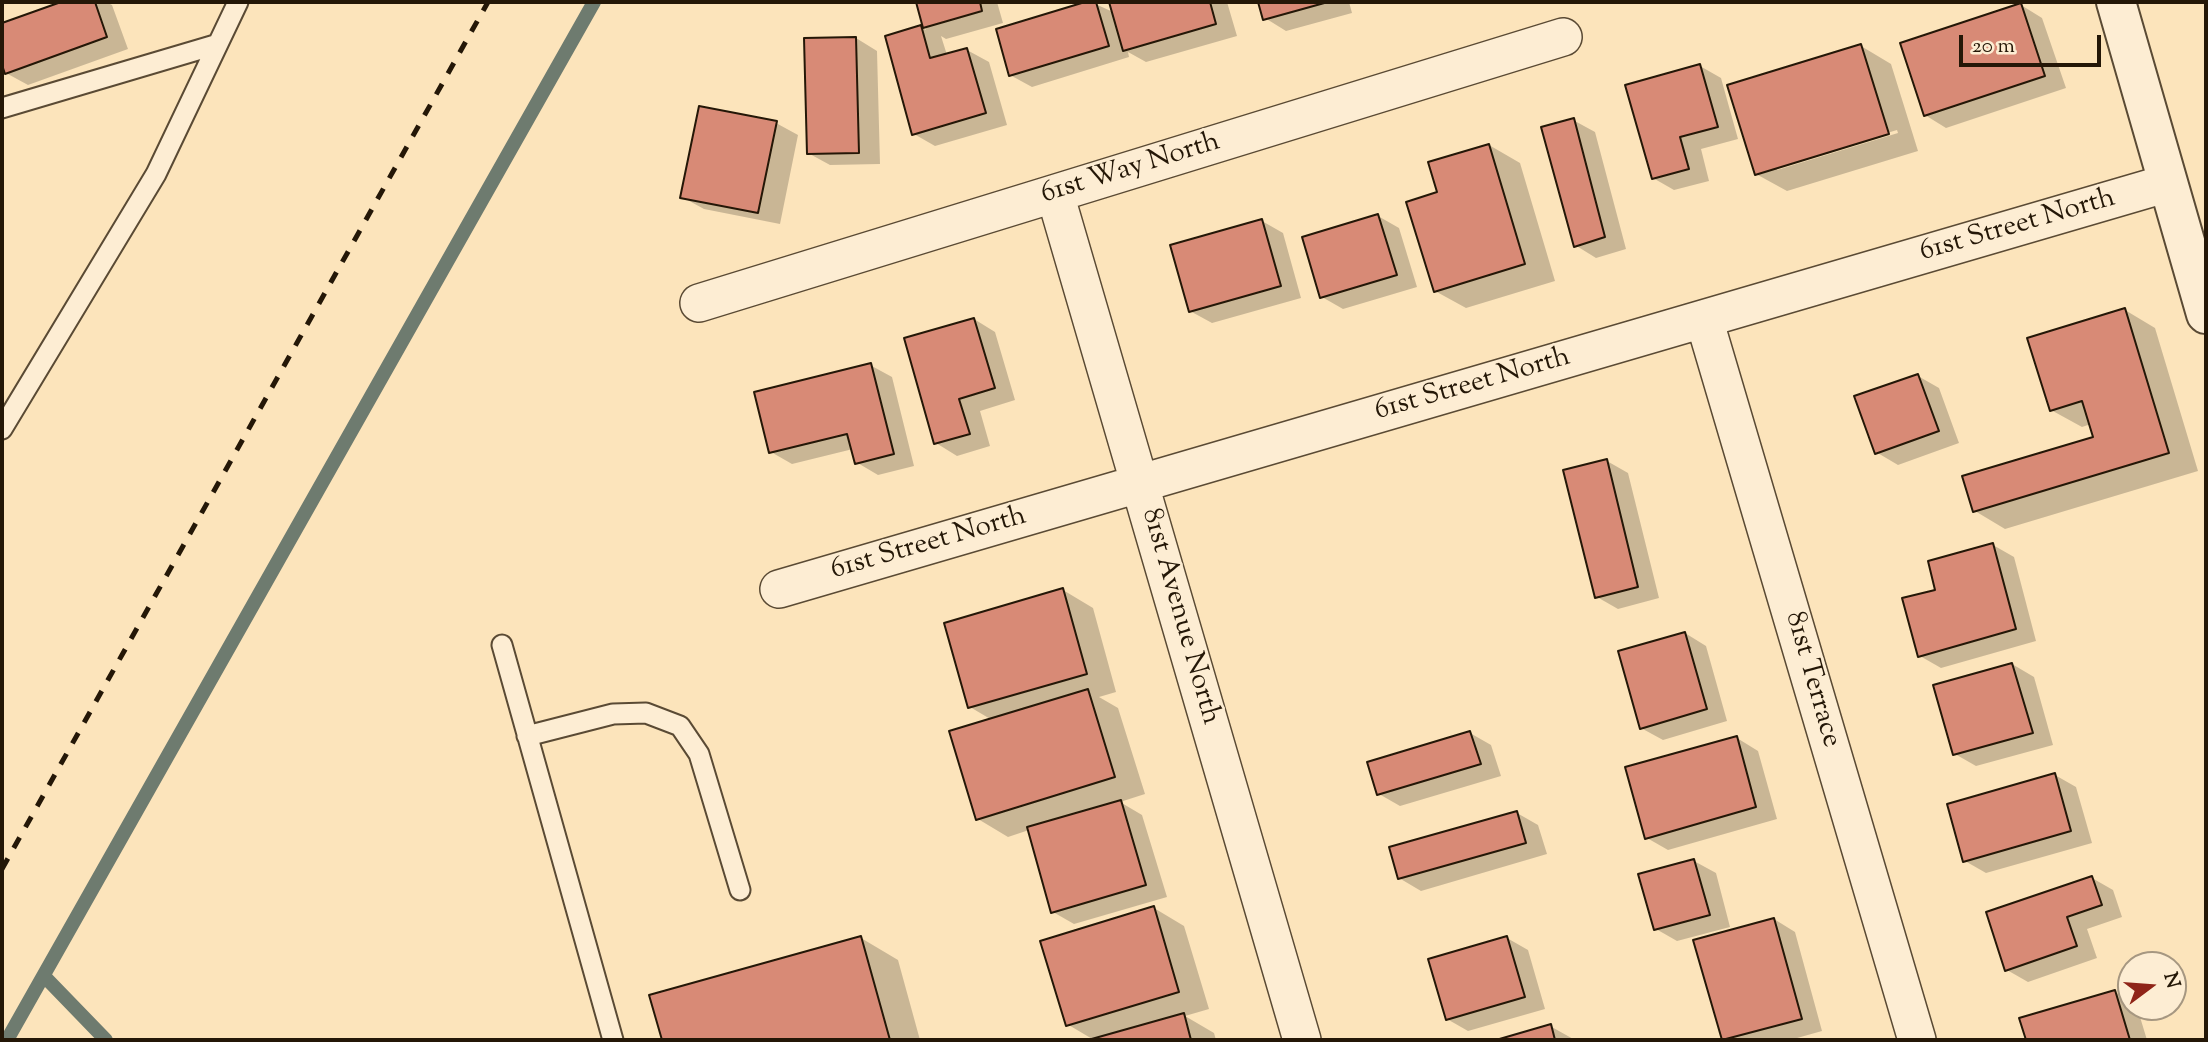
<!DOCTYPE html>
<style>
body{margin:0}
#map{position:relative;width:2208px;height:1042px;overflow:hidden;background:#fce4bb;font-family:"Sorts Mill Goudy",serif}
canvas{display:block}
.frame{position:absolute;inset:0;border:4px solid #241707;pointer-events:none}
.north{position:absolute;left:2117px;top:951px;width:70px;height:70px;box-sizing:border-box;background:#fdedd3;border:2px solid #a69781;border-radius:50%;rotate:74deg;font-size:19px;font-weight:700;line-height:28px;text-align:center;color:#241707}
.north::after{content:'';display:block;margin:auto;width:24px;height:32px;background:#8f2418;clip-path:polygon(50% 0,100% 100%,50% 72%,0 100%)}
.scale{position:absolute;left:1959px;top:35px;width:142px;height:32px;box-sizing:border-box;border:4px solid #241707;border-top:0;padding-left:9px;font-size:21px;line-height:24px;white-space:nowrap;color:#241707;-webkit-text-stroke:5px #fdedd3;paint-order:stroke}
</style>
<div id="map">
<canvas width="2208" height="1042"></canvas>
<div class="frame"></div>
<div class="north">N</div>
<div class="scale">20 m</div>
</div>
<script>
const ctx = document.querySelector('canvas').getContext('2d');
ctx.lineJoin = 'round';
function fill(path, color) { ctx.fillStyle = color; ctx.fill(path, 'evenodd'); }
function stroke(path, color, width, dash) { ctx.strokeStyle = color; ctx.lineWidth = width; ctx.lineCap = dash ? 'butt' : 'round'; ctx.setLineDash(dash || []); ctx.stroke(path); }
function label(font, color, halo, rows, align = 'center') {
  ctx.font = font + ' "Sorts Mill Goudy",serif'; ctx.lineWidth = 5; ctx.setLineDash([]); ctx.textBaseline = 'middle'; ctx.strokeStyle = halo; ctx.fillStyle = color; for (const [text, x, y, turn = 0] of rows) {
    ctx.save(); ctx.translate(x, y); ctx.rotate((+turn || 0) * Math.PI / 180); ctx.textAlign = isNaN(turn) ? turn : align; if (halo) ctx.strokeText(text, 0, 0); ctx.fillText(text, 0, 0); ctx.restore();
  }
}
fill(new Path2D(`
 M 66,2 L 106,2 L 112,5 L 128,49 L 28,85 L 6,73 L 2,60 L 2,25 Z
 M 918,2 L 997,2 L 1003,23 L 946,39 L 941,36 L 947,55 L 967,50 L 989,62 L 1007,125 L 935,146 L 914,134 L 921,27 L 926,30 Z
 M 1091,2 L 1113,12 L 1111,2 L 1227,2 L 1237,36 L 1146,62 L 1128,52 L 1129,57 L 1032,87 L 1010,75 L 998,31 Z
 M 1260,2 L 1349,2 L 1352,13 L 1286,31 L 1265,18 Z
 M 2021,5 L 2042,18 L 2066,88 L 1946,128 L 1925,115 Z
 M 856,38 L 877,51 L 880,164 L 830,165 L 808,153 Z
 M 1861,46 L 1891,64 L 1918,151 L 1787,191 L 1756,174 ZM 1897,130 L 1898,133 L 1777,170 L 1777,166 Z
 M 1700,66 L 1721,78 L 1738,139 L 1701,149 L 1709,181 L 1674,190 L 1653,178 Z
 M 1573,120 L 1595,132 L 1626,249 L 1596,258 L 1575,245 Z
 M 776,123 L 798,135 L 780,224 L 704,209 L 682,197 Z
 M 1489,145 L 1520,163 L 1555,281 L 1466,308 L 1435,291 L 1439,193 Z
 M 1378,216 L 1399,228 L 1417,287 L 1343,309 L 1322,297 Z
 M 1262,221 L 1283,233 L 1301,298 L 1212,323 L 1190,311 Z
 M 2125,310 L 2155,328 L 2198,471 L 2005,529 L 1975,511 L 2095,438 L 2091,424 L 2082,427 L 2051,410 Z
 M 974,319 L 995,332 L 1015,400 L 980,411 L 990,446 L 957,456 L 936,443 Z
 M 870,365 L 892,377 L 914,466 L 878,475 L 856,462 L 853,449 L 792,464 L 771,452 Z
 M 1918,376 L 1939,388 L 1959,443 L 1898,465 L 1876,452 Z
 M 1607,461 L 1628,473 L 1659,598 L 1618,609 L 1597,597 Z
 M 1993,545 L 2014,557 L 2036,641 L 1941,668 L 1920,656 L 1937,591 Z
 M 1063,590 L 1093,608 L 1116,692 L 1099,697 L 1118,708 L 1145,794 L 1120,802 L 1142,815 L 1167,897 L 1074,924 L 1053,912 L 1029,830 L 1008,837 L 978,819 L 992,720 L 970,707 Z
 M 1685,633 L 1706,646 L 1727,721 L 1663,740 L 1641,728 Z
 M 2012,664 L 2034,677 L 2053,745 L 1976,766 L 1955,754 Z
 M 1470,733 L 1491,745 L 1501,776 L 1400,806 L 1379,794 Z
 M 1737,738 L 1758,751 L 1777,819 L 1668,850 L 1647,838 Z
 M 2055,775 L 2076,787 L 2092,843 L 1986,873 L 1965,861 Z
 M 1517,813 L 1538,825 L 1547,854 L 1421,891 L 1399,878 Z
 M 1694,861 L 1716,873 L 1730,927 L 1677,941 L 1656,929 Z
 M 2092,878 L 2113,890 L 2122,917 L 2087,929 L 2097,958 L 2028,982 L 2007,970 Z
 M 1154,908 L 1184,926 L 1209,1009 L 1185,1016 L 1214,1033 L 1216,1040 L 1094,1040 L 1067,1024 Z
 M 1774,919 L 1795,932 L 1822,1031 L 1790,1040 L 1724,1040 L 1695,941 Z
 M 861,938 L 898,960 L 920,1040 L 663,1040 L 651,996 Z
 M 1507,938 L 1528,950 L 1545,1009 L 1468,1031 L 1447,1019 Z
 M 2115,992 L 2131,1001 L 2131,1007 L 2137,1007 L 2147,1040 L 2028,1040 L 2022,1019 Z
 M 1550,1026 L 1575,1040 L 1502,1040 Z`), '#0003');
stroke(new Path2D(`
 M 44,976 L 106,1040
 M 7,1040 L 594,2`), '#6e7b6f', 14);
const building = new Path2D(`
 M 61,2 L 95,2 L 107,37 L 5,74 L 2,65 L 2,23 Z
 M 916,2 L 980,2 L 982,11 L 923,28 Z
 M 1085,2 L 1096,2 L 1109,46 L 1009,76 L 996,29 Z
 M 1109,2 L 1210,2 L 1216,24 L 1123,51 Z
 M 1258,2 L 1328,2 L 1263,20 Z
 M 2021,3 L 2045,76 L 1924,116 L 1900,43 Z
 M 921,25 L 930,58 L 967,48 L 986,113 L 912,135 L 885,36 Z
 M 856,37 L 859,153 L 807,154 L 804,38 Z
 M 1861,44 L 1889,134 L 1755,175 L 1727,85 Z
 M 1700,64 L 1718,127 L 1680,137 L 1689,169 L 1652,179 L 1625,85 Z
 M 699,106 L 777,121 L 758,213 L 680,198 Z
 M 1574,118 L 1605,237 L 1574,247 L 1541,127 Z
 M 1489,144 L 1525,264 L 1434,292 L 1406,202 L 1437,192 L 1428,162 Z
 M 1378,214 L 1397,275 L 1320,298 L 1302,237 Z
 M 1262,219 L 1281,286 L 1189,312 L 1170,245 Z
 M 2125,308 L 2169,453 L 1973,512 L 1962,476 L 2093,437 L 2082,401 L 2050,411 L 2027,338 Z
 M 974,318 L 995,388 L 959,399 L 970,434 L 934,444 L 904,338 Z
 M 871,363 L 894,454 L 855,464 L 847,434 L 769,453 L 754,392 Z
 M 1918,374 L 1939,431 L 1875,454 L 1854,396 Z
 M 1607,459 L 1638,587 L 1595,598 L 1563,470 Z
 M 1993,543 L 2016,629 L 1918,657 L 1902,598 L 1935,590 L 1928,561 Z
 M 1063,588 L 1087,674 L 968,708 L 944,623 Z
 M 1685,632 L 1707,709 L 1640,729 L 1618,651 Z
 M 2012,663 L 2033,733 L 1953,755 L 1933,685 Z
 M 1088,689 L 1115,777 L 976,820 L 949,731 Z
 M 1470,731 L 1481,764 L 1377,795 L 1367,762 Z
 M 1737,736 L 1756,807 L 1645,839 L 1625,767 Z
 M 2055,773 L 2071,831 L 1963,862 L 1947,804 Z
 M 1121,800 L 1146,885 L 1051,913 L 1027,827 Z
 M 1517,811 L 1526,843 L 1398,879 L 1389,847 Z
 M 1694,859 L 1710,915 L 1654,930 L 1638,874 Z
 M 2092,876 L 2102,905 L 2067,917 L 2077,946 L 2005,971 L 1986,912 Z
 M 1154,906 L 1179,992 L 1066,1026 L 1040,941 Z
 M 1774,918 L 1802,1019 L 1722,1040 L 1693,940 Z
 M 861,936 L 890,1040 L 662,1040 L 649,995 Z
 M 1507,936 L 1525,997 L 1446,1020 L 1428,959 Z
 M 2115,990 L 2130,1040 L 2026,1040 L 2019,1018 Z
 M 1184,1013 L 1191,1040 L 1088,1040 Z
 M 1551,1024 L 1555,1040 L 1496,1040 Z`);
fill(building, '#d88a76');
stroke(building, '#241707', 2);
const service = new Path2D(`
 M 2,108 L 218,44
 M 2,429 L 156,174 L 238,2
 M 502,645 L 613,1040
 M 527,736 L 613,714 L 646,713 L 680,726 L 699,754 L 740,890`);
const minor = new Path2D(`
 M 1055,194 L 1302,1040
 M 699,303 L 1563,37
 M 1704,319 L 1917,1040
 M 779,589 L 2168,183`);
const tertiary = new Path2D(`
 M 2116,2 L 2206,314`);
stroke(service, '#5a4a34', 23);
stroke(minor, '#5a4a34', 40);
stroke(tertiary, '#5a4a34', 42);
stroke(service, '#fdedd3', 19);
stroke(minor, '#fdedd3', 37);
stroke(tertiary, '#fdedd3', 38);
stroke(new Path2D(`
 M 2,869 L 488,2`), '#241707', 5, [12, 12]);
label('28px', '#241707', '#fdedd3', [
 ["61st Way North",1131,170,-17],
 ["61st Street North",2018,227,-16],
 ["61st Street North",1473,386,-16],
 ["61st Street North",929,545,-16],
 ["81st Avenue North",1179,617,74],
 ["81st Terrace",1811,680,74]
]);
</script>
